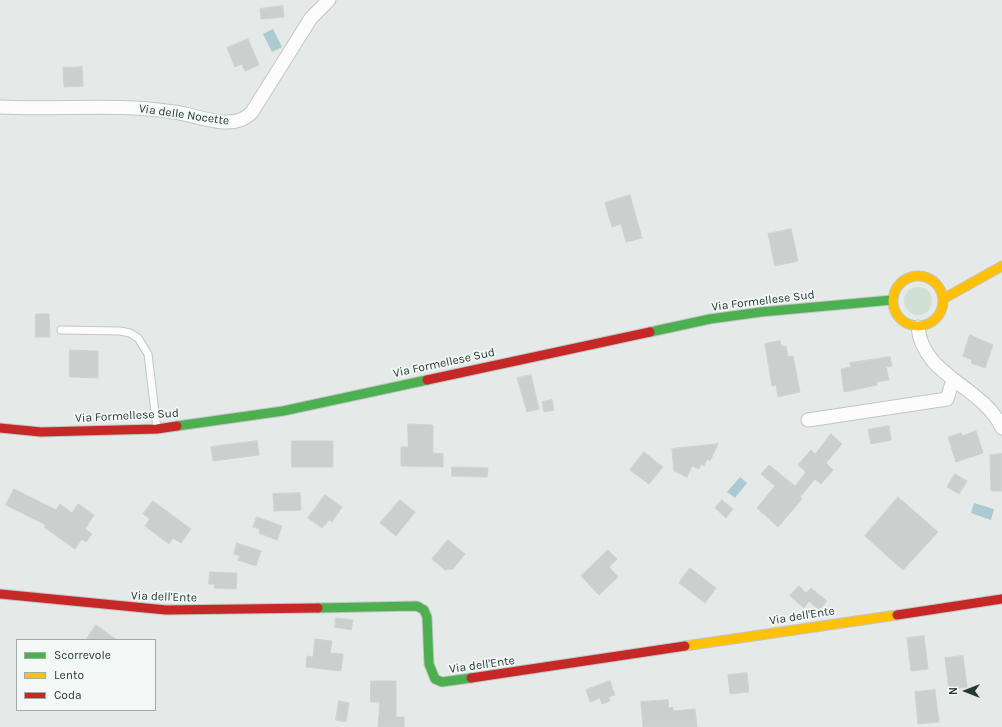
<!DOCTYPE html>
<style>
body{margin:0}
#map{position:relative;width:1002px;height:727px;overflow:hidden;background:#e5e9e7;font-family:Karla,sans-serif}
canvas{display:block}
.legend{position:absolute;left:16px;top:639px;width:140px;height:72px;box-sizing:border-box;background:#f3f8f6;border:1px solid #a1aca9;margin:0;padding:5px 7px;list-style:none;font-size:12px;color:#253a36}
.legend li{display:flex;align-items:center;gap:8px;height:20px}
.legend b{width:20px;border:1px solid #a1aca9}
.north{position:absolute;left:946px;top:671px;width:40px;height:40px;-webkit-text-stroke:3px #f3f8f6;paint-order:stroke;rotate:270deg;font-size:11px;font-weight:700;line-height:16px;text-align:center;color:#253a36}
.north::after{content:'';display:block;margin:auto;width:14px;height:18px;background:#253a36;clip-path:polygon(50% 0,100% 100%,50% 72%,0 100%)}
</style>
<div id="map">
<canvas width="1002" height="727"></canvas>
<ul class="legend">
<li><b style="height:5px;background:#4caf50"></b>Scorrevole</li>
<li><b style="height:5px;background:#ffc107"></b>Lento</li>
<li><b style="height:5px;background:#c62828"></b>Coda</li>
</ul>
<div class="north">N</div>
</div>
<script>
const ctx = document.querySelector('canvas').getContext('2d');
ctx.lineJoin = 'round';
function fill(path, color) { ctx.fillStyle = color; ctx.fill(path, 'evenodd'); }
function stroke(path, color, width, dash) { ctx.strokeStyle = color; ctx.lineWidth = width; ctx.lineCap = dash ? 'butt' : 'round'; ctx.setLineDash(dash || []); ctx.stroke(path); }
function label(font, color, halo, rows, align = 'center') {
  ctx.font = font + ' Karla,sans-serif'; ctx.lineWidth = 3.5; ctx.setLineDash([]); ctx.textBaseline = 'middle'; ctx.strokeStyle = halo; ctx.fillStyle = color; for (const [text, x, y, turn = 0] of rows) {
    ctx.save(); ctx.translate(x, y); ctx.rotate((+turn || 0) * Math.PI / 180); ctx.textAlign = isNaN(turn) ? turn : align; if (halo) ctx.strokeText(text, 0, 0); ctx.fillText(text, 0, 0); ctx.restore();
  }
}
fill(new Path2D(`
 M904 301a14 14 0 1 1 28 0a14 14 0 1 1-28 0Z`), '#d0e0d5');
fill(new Path2D(`
 M 273,29 L 282,47 L 272,52 L 263,34 Z
 M 740,477 L 747,483 L 735,498 L 727,492 Z
 M 974,503 L 994,509 L 991,520 L 971,513 Z`), '#abcad2');
const building = new Path2D(`
 M 283,6 L 284,17 L 261,19 L 260,9 Z
 M 248,39 L 259,65 L 245,71 L 242,64 L 235,67 L 227,48 Z
 M 82,67 L 83,86 L 64,87 L 63,68 Z
 M 630,195 L 642,238 L 626,242 L 621,224 L 612,227 L 605,203 Z
 M 791,229 L 798,261 L 775,266 L 768,234 Z
 M 36,314 L 49,314 L 50,337 L 36,337 Z
 M 970,335 L 993,345 L 985,368 L 971,363 L 972,360 L 963,356 Z
 M 780,341 L 782,347 L 786,346 L 788,357 L 793,356 L 800,392 L 778,397 L 776,385 L 772,386 L 765,344 Z
 M 70,350 L 98,351 L 98,378 L 70,377 Z
 M 890,357 L 892,366 L 886,367 L 889,380 L 876,382 L 877,385 L 844,392 L 841,369 L 851,367 L 850,363 Z
 M 531,375 L 539,409 L 527,412 L 517,378 Z
 M 552,400 L 554,410 L 544,412 L 542,402 Z
 M 408,424 L 433,425 L 433,453 L 443,454 L 443,467 L 401,466 L 401,447 L 408,447 Z
 M 889,426 L 891,440 L 871,444 L 868,430 Z
 M 976,431 L 983,453 L 956,462 L 948,437 L 961,433 L 962,436 Z
 M 831,434 L 842,444 L 826,463 L 833,470 L 821,484 L 815,479 L 800,497 L 802,499 L 778,527 L 757,508 L 775,486 L 761,474 L 769,465 L 795,486 L 806,472 L 798,465 L 811,450 L 815,454 Z
 M 257,441 L 259,455 L 213,461 L 211,447 Z
 M 292,441 L 333,441 L 333,467 L 292,467 Z
 M 718,444 L 710,461 L 707,459 L 704,466 L 701,464 L 699,469 L 692,466 L 687,477 L 674,471 L 672,449 Z
 M 644,452 L 663,467 L 649,484 L 630,470 Z
 M 1002,454 L 1002,491 L 991,491 L 990,455 Z
 M 452,467 L 488,468 L 487,477 L 452,476 Z
 M 955,474 L 967,481 L 959,494 L 947,487 Z
 M 14,489 L 56,510 L 60,504 L 72,513 L 78,504 L 94,515 L 85,529 L 92,534 L 86,542 L 82,539 L 75,549 L 44,527 L 46,525 L 6,505 Z
 M 300,493 L 301,510 L 274,511 L 273,494 Z
 M 325,495 L 342,507 L 332,522 L 329,520 L 322,528 L 308,518 Z
 M 898,497 L 938,532 L 903,570 L 865,536 Z
 M 400,500 L 415,512 L 396,536 L 380,523 Z
 M 722,500 L 733,509 L 726,518 L 715,508 Z
 M 153,501 L 191,529 L 181,543 L 173,538 L 169,544 L 145,526 L 150,519 L 143,514 Z
 M 257,517 L 282,526 L 277,540 L 259,533 L 260,529 L 253,527 Z
 M 448,540 L 465,554 L 453,569 L 445,570 L 432,559 Z
 M 237,543 L 261,551 L 256,566 L 238,560 L 240,556 L 234,554 Z
 M 608,550 L 617,559 L 609,567 L 618,577 L 599,595 L 581,576 Z
 M 690,568 L 716,588 L 705,603 L 679,583 Z
 M 210,572 L 237,573 L 236,589 L 214,588 L 215,584 L 209,584 Z
 M 799,586 L 806,593 L 811,588 L 827,601 L 819,610 L 809,601 L 804,608 L 790,596 Z
 M 336,618 L 353,620 L 351,630 L 335,627 Z
 M 96,625 L 117,640 L 86,640 Z
 M 924,636 L 928,669 L 911,671 L 907,638 Z
 M 315,639 L 332,641 L 330,653 L 343,654 L 341,671 L 306,667 L 307,656 L 313,657 Z
 M 963,656 L 967,687 L 949,690 L 945,658 Z
 M 747,673 L 749,692 L 730,694 L 728,675 Z
 M 371,681 L 396,681 L 396,717 L 404,717 L 404,727 L 378,727 L 380,702 L 371,702 Z
 M 610,681 L 615,695 L 609,697 L 610,701 L 602,704 L 600,698 L 590,702 L 586,690 Z
 M 935,690 L 939,722 L 918,724 L 915,692 Z
 M 668,700 L 669,708 L 673,707 L 673,711 L 695,709 L 697,727 L 643,727 L 641,702 Z
 M 339,701 L 349,703 L 346,722 L 336,720 Z`);
fill(building, '#cbd0ce');
stroke(building, '#ced2d0', 1);
const lane = new Path2D(`
 M 61,330 L 120,331 L 130,333 L 138,338 L 148,354 L 157,429`);
const street = new Path2D(`
 M 0,107 C 58,110 117,103 174,112 C 198,115 233,133 252,112 L 311,18 L 329,0
 M 918,327 C 922,376 984,387 1002,428
 M 808,420 L 947,399 L 953,380`);
const fast = new Path2D(`
 M 650,332 L 710,319 L 761,312 L 892,300
 M 177,426 L 283,411 L 427,380
 M 318,608 L 417,606 L 424,610 L 427,617 L 429,664 L 435,679 L 442,682 L 471,678`);
const slow = new Path2D(`
 M893 301a25 25 0 1 1 50 0a25 25 0 1 1-50 0Z
 M 943,299 L 1002,266
 M 685,646 L 897,615`);
const jam = new Path2D(`
 M 427,380 L 650,332
 M 0,428 L 41,432 L 157,429 L 177,426
 M 0,594 L 166,610 L 318,608
 M 897,615 L 1002,599
 M 471,678 L 685,646`);
stroke(lane, '#c2c6c4', 9);
stroke(street, '#c2c6c4', 15);
stroke(fast, '#c1c6c4', 11);
stroke(slow, '#c1c6c4', 11);
stroke(jam, '#c1c6c4', 11);
stroke(lane, '#fbfcfb', 7);
stroke(street, '#fbfcfb', 13);
stroke(fast, '#4caf50', 9);
stroke(slow, '#ffc107', 9);
stroke(jam, '#c62828', 9);
label('12px', '#253a36', '#f3f8f6', [
 ["Via delle Nocette",184,115,8],
 ["Via Formellese Sud",763,301,-7],
 ["Via Formellese Sud",444,363,-12],
 ["Via Formellese Sud",127,416,-3],
 ["Via dell'Ente",164,597,2],
 ["Via dell'Ente",802,616,-9],
 ["Via dell'Ente",482,665,-8]
]);
</script>
